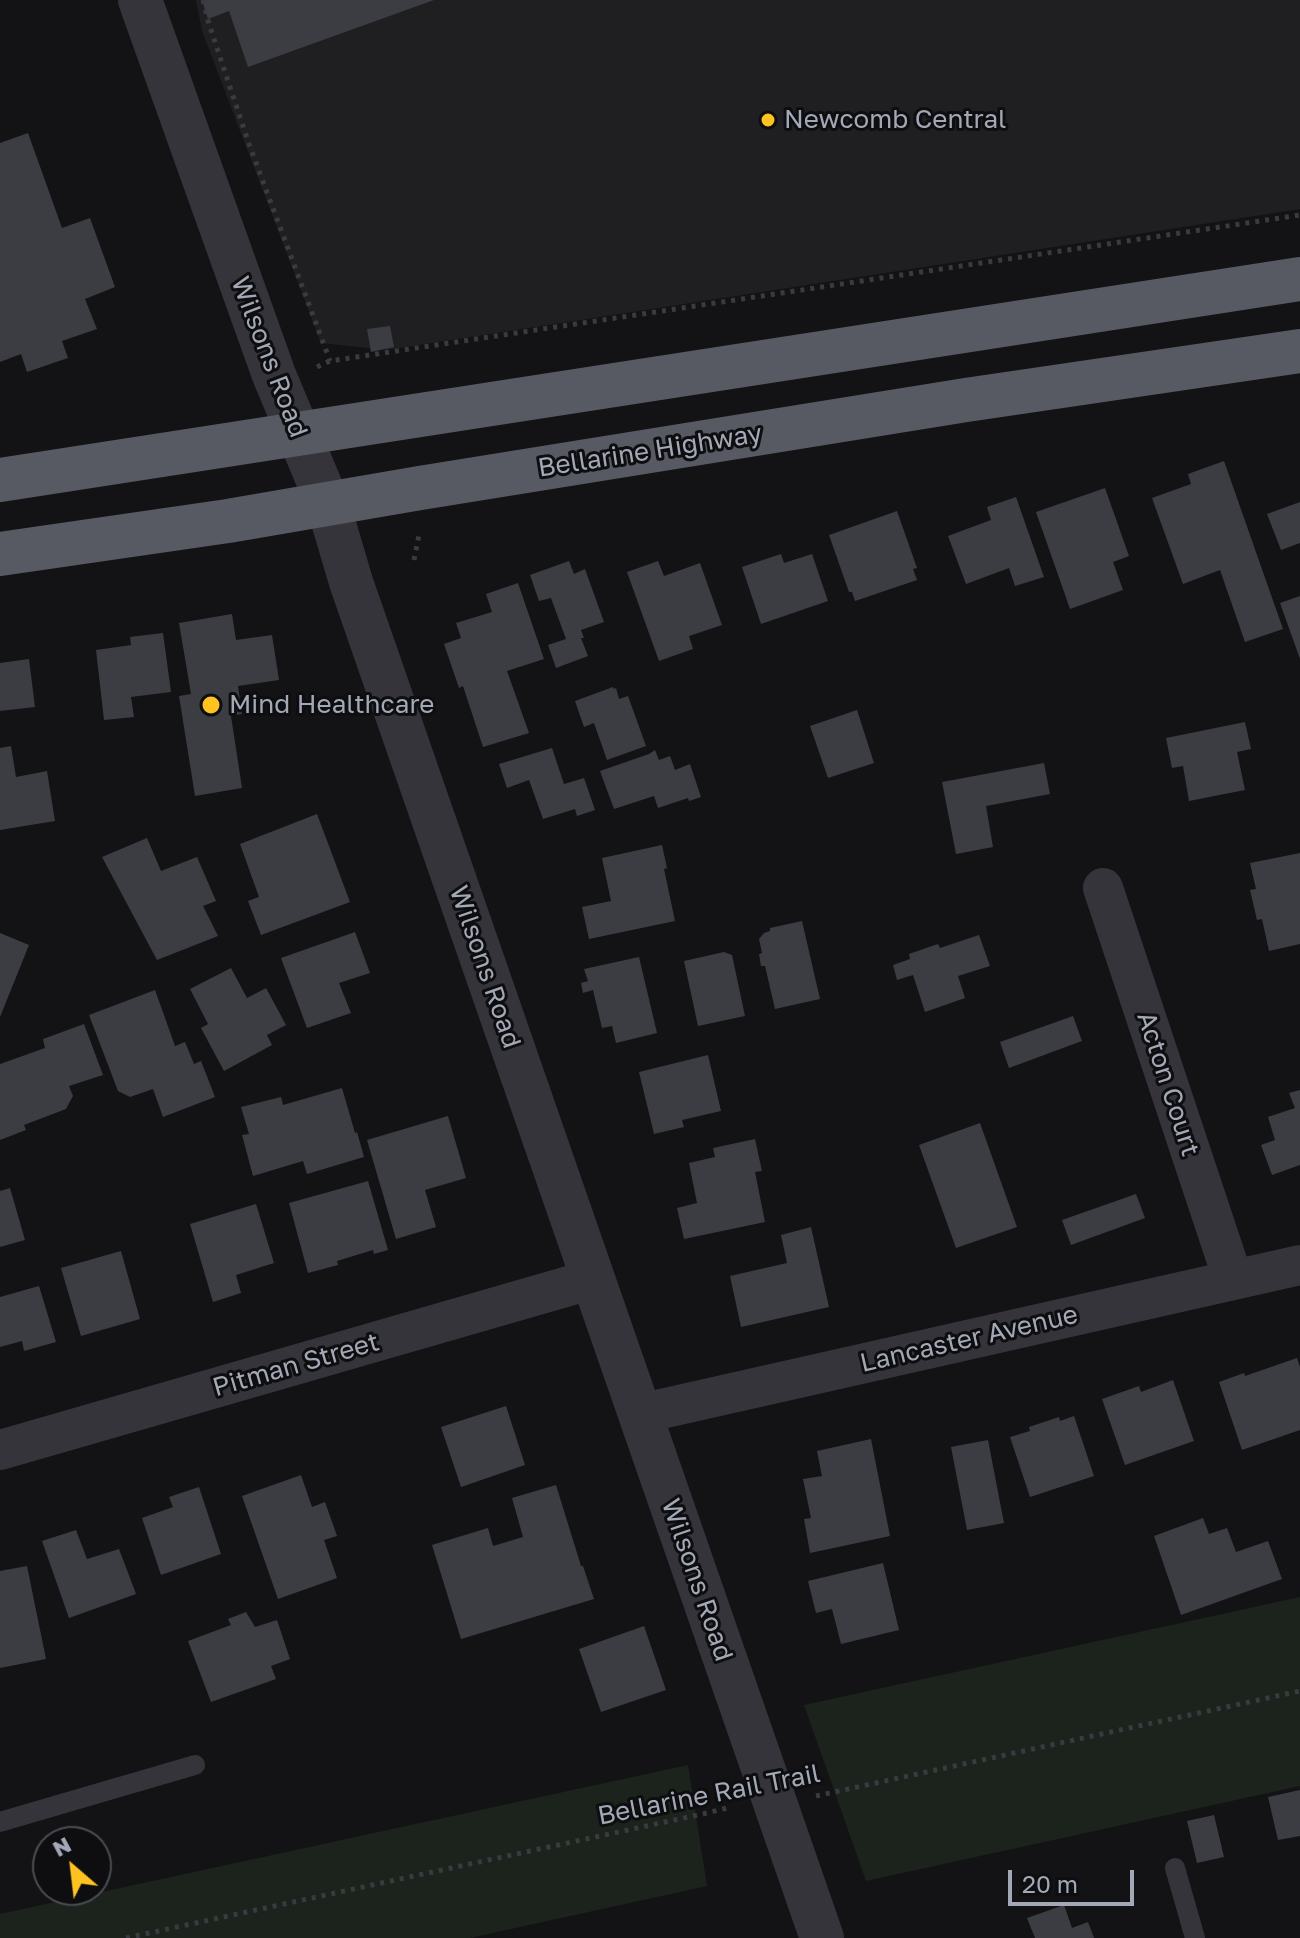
<!DOCTYPE html>
<style>
body{margin:0}
#map{position:relative;width:1300px;height:1938px;overflow:hidden;background:#131315;font-family:"Golos Text",sans-serif}
canvas{display:block}
.north{position:absolute;left:32px;top:1826px;width:80px;height:80px;box-sizing:border-box;background:#0e0e10;border:2px solid #4a4c53;border-radius:50%;rotate:332deg;font-size:22px;font-weight:700;line-height:32px;text-align:center;color:#a3a8b7}
.north::after{content:'';display:block;margin:auto;width:28px;height:36px;background:#ffc221;clip-path:polygon(50% 0,100% 100%,50% 72%,0 100%)}
.scale{position:absolute;left:1008px;top:1870px;width:126px;height:36px;box-sizing:border-box;border:4px solid #a3a8b7;border-top:0;padding-left:10px;font-size:24px;line-height:28px;white-space:nowrap;color:#a3a8b7;-webkit-text-stroke:6px #0e0e10;paint-order:stroke}
</style>
<div id="map">
<canvas width="1300" height="1938"></canvas>
<div class="north">N</div>
<div class="scale">20 m</div>
</div>
<script>
const ctx = document.querySelector('canvas').getContext('2d');
ctx.lineJoin = 'round';
function fill(path, color) { ctx.fillStyle = color; ctx.fill(path, 'evenodd'); }
function stroke(path, color, width, dash) { ctx.strokeStyle = color; ctx.lineWidth = width; ctx.lineCap = dash ? 'butt' : 'round'; ctx.setLineDash(dash || []); ctx.stroke(path); }
function label(font, color, halo, rows, align = 'center') {
  ctx.font = font + ' "Golos Text",sans-serif'; ctx.lineWidth = 6; ctx.setLineDash([]); ctx.textBaseline = 'middle'; ctx.strokeStyle = halo; ctx.fillStyle = color; for (const [text, x, y, turn = 0] of rows) {
    ctx.save(); ctx.translate(x, y); ctx.rotate((+turn || 0) * Math.PI / 180); ctx.textAlign = isNaN(turn) ? turn : align; if (halo) ctx.strokeText(text, 0, 0); ctx.fillText(text, 0, 0); ctx.restore();
  }
}
fill(new Path2D(`
 M 196,0 L 1300,0 L 1300,209 L 386,350 L 321,343 L 202,31 Z`), '#1f1f22');
fill(new Path2D(`
 M 1300,1597 L 1300,1786 L 866,1881 L 804,1705 Z
 M 688,1765 L 707,1886 L 470,1938 L 0,1938 L 0,1914 Z`), '#1b231c');
fill(new Path2D(`
 M 202,0 L 434,0 L 248,67 L 229,11 L 208,19 Z
 M 28,133 L 62,228 L 90,218 L 115,287 L 85,299 L 97,329 L 62,341 L 68,358 L 27,372 L 21,354 L 0,362 L 0,143 Z
 M 390,326 L 394,347 L 371,352 L 367,329 Z
 M 1224,461 L 1283,629 L 1245,642 L 1220,570 L 1183,584 L 1152,498 L 1191,484 L 1188,474 Z
 M 1105,488 L 1129,556 L 1113,562 L 1123,590 L 1070,609 L 1036,512 Z
 M 1016,497 L 1044,577 L 1015,586 L 1009,568 L 966,584 L 948,536 L 991,520 L 987,507 Z
 M 1300,502 L 1300,543 L 1281,550 L 1267,514 Z
 M 897,511 L 917,568 L 913,569 L 917,580 L 855,601 L 852,592 L 849,592 L 829,535 Z
 M 781,554 L 784,563 L 812,554 L 828,601 L 761,624 L 742,567 Z
 M 569,561 L 574,574 L 585,569 L 604,622 L 581,630 L 584,638 L 581,638 L 588,656 L 556,668 L 548,645 L 566,639 L 551,598 L 539,601 L 530,575 Z
 M 658,561 L 664,576 L 700,563 L 722,625 L 689,636 L 693,649 L 659,661 L 627,572 Z
 M 518,583 L 544,659 L 507,671 L 529,733 L 483,747 L 463,686 L 459,688 L 444,644 L 461,638 L 456,623 L 492,612 L 486,594 Z
 M 1300,596 L 1300,659 L 1280,603 Z
 M 232,614 L 236,640 L 272,635 L 279,680 L 238,686 L 242,714 L 231,716 L 242,788 L 195,796 L 179,696 L 191,694 L 179,623 Z
 M 163,633 L 171,692 L 131,697 L 134,717 L 104,720 L 96,650 L 131,645 L 130,637 Z
 M 29,659 L 35,707 L 0,711 L 0,663 Z
 M 613,687 L 614,689 L 616,688 L 619,699 L 628,696 L 646,746 L 607,760 L 594,723 L 584,727 L 575,701 Z
 M 857,710 L 874,763 L 828,778 L 810,726 Z
 M 1245,722 L 1251,749 L 1237,752 L 1245,790 L 1189,801 L 1183,766 L 1172,768 L 1166,738 Z
 M 11,746 L 16,777 L 47,771 L 55,821 L 0,830 L 0,748 Z
 M 552,748 L 564,784 L 584,778 L 595,810 L 577,816 L 575,809 L 543,819 L 529,780 L 507,788 L 499,764 Z
 M 655,750 L 659,760 L 670,756 L 675,770 L 690,764 L 701,797 L 689,801 L 688,798 L 658,808 L 654,796 L 614,809 L 600,771 L 649,754 Z
 M 1044,763 L 1050,794 L 986,806 L 993,847 L 956,854 L 942,782 Z
 M 317,814 L 350,902 L 261,935 L 248,901 L 259,897 L 240,844 Z
 M 147,838 L 161,871 L 197,857 L 216,901 L 203,906 L 218,936 L 157,960 L 102,857 Z
 M 662,845 L 667,868 L 664,869 L 675,921 L 589,939 L 582,907 L 611,901 L 602,858 Z
 M 1300,853 L 1300,944 L 1269,951 L 1262,919 L 1257,920 L 1250,890 L 1256,889 L 1250,863 Z
 M 802,921 L 820,999 L 775,1009 L 765,966 L 761,966 L 759,954 L 762,953 L 759,939 L 764,933 L 770,931 L 770,928 Z
 M 355,932 L 370,973 L 339,983 L 351,1013 L 307,1028 L 281,958 Z
 M 0,933 L 29,945 L 0,1017 Z
 M 979,935 L 990,966 L 958,976 L 965,998 L 925,1012 L 913,975 L 897,980 L 893,965 L 910,959 L 909,954 L 938,944 L 940,948 Z
 M 724,952 L 732,955 L 745,1016 L 698,1026 L 684,961 Z
 M 639,957 L 657,1033 L 616,1043 L 612,1026 L 602,1028 L 593,990 L 583,993 L 581,983 L 588,981 L 584,969 Z
 M 231,968 L 247,998 L 266,988 L 286,1025 L 267,1035 L 272,1045 L 224,1071 L 201,1028 L 208,1024 L 190,989 Z
 M 155,990 L 175,1046 L 185,1042 L 194,1064 L 201,1061 L 215,1097 L 163,1117 L 153,1089 L 130,1097 L 118,1091 L 89,1015 Z
 M 1073,1016 L 1082,1041 L 1009,1068 L 1000,1042 Z
 M 84,1024 L 103,1075 L 69,1086 L 73,1096 L 66,1109 L 24,1125 L 26,1130 L 0,1140 L 0,1064 L 45,1048 L 43,1039 Z
 M 708,1055 L 721,1111 L 682,1120 L 684,1127 L 654,1134 L 639,1072 Z
 M 342,1088 L 355,1133 L 357,1132 L 364,1157 L 307,1174 L 303,1161 L 253,1176 L 242,1135 L 249,1134 L 241,1107 L 281,1097 L 283,1105 Z
 M 1300,1090 L 1300,1165 L 1272,1175 L 1261,1145 L 1275,1140 L 1268,1117 L 1295,1108 L 1289,1093 Z
 M 448,1116 L 466,1178 L 425,1190 L 436,1227 L 396,1239 L 367,1140 Z
 M 980,1123 L 1017,1227 L 956,1248 L 919,1145 Z
 M 755,1139 L 762,1171 L 755,1172 L 765,1222 L 684,1239 L 677,1208 L 697,1203 L 689,1163 L 715,1157 L 713,1148 Z
 M 368,1181 L 388,1250 L 374,1254 L 373,1250 L 337,1261 L 338,1265 L 308,1273 L 289,1203 Z
 M 10,1188 L 25,1240 L 0,1247 L 0,1191 Z
 M 1136,1194 L 1145,1218 L 1071,1245 L 1062,1220 Z
 M 256,1204 L 274,1263 L 236,1275 L 241,1293 L 213,1302 L 190,1224 Z
 M 811,1227 L 829,1307 L 741,1327 L 730,1276 L 787,1263 L 781,1235 Z
 M 121,1251 L 140,1319 L 81,1336 L 61,1268 Z
 M 39,1286 L 56,1342 L 24,1351 L 22,1341 L 0,1347 L 0,1297 Z
 M 1297,1358 L 1300,1367 L 1300,1430 L 1242,1450 L 1219,1382 L 1244,1373 L 1245,1376 Z
 M 1173,1380 L 1194,1441 L 1125,1465 L 1102,1399 L 1139,1386 L 1141,1392 Z
 M 506,1406 L 525,1465 L 461,1487 L 441,1427 Z
 M 1074,1416 L 1094,1476 L 1030,1497 L 1010,1437 L 1030,1431 L 1029,1427 L 1059,1417 L 1060,1421 Z
 M 871,1439 L 890,1536 L 810,1553 L 804,1519 L 811,1518 L 803,1479 L 822,1476 L 817,1451 Z
 M 988,1440 L 1004,1523 L 967,1530 L 951,1447 Z
 M 301,1475 L 312,1507 L 325,1502 L 337,1536 L 324,1540 L 337,1578 L 278,1599 L 242,1496 Z
 M 556,1485 L 581,1566 L 583,1566 L 594,1599 L 461,1639 L 432,1545 L 488,1528 L 493,1546 L 523,1537 L 512,1498 Z
 M 199,1487 L 221,1554 L 161,1575 L 142,1518 L 173,1507 L 169,1497 Z
 M 1203,1518 L 1209,1534 L 1227,1528 L 1236,1552 L 1268,1541 L 1282,1579 L 1181,1615 L 1154,1536 Z
 M 76,1530 L 87,1559 L 119,1549 L 136,1594 L 69,1618 L 42,1541 Z
 M 883,1563 L 899,1630 L 841,1644 L 832,1609 L 816,1613 L 808,1581 Z
 M 27,1566 L 46,1659 L 0,1668 L 0,1571 Z
 M 246,1612 L 255,1627 L 277,1620 L 290,1659 L 271,1666 L 276,1679 L 211,1702 L 188,1641 L 231,1625 L 228,1619 Z
 M 644,1626 L 666,1690 L 601,1712 L 579,1649 Z
 M 1300,1790 L 1300,1836 L 1278,1840 L 1268,1797 Z
 M 1214,1815 L 1224,1857 L 1197,1863 L 1187,1821 Z
 M 1064,1905 L 1072,1928 L 1088,1922 L 1094,1938 L 1035,1938 L 1027,1918 Z`), '#3c3d43');
stroke(new Path2D(`
 M 203,0 L 209,24 L 249,144 L 330,361
 M 317,367 L 330,361 L 1300,215
 M 414,560 L 419,535
 M 816,1796 L 1300,1691
 M 126,1938 L 707,1813 L 731,1807`), '#393b41', 5, [4, 6]);
stroke(new Path2D(`
 M 0,1822 L 195,1765
 M 1175,1868 L 1195,1938`), '#34343a', 20);
stroke(new Path2D(`
 M 1103,888 L 1233,1279
 M 639,1414 L 1300,1265
 M 0,1450 L 593,1279`), '#34343a', 40);
stroke(new Path2D(`
 M 140,0 L 274,375 L 328,504 L 351,582 C 509,1034 664,1487 822,1938`), '#34343a', 44);
stroke(new Path2D(`
 M 0,480 L 1300,279
 M 0,554 L 228,521 L 420,488 L 966,400 L 1300,351`), '#575a62', 44);
for (const [x, y, r, color] of [
 [768,120,8,"#ffc221"],
 [211,705,10,"#ffc221"]
]) { const dot = new Path2D(); dot.arc(x, y, r, 0, 2 * Math.PI); ctx.fillStyle = color; ctx.fill(dot); stroke(dot, '#0e0e10', 3); }
label('26px', '#a3a8b7', '#0e0e10', [
 ["Newcomb Central",784,120],
 ["Mind Healthcare",229,705]
], 'left');
label('26px', '#a3a8b7', '#0e0e10', [
 ["Wilsons Road",269,357,69],
 ["Bellarine Highway",650,451,-9],
 ["Wilsons Road",485,967,71],
 ["Acton Court",1168,1084,72],
 ["Lancaster Avenue",969,1339,-13],
 ["Pitman Street",296,1365,-16],
 ["Wilsons Road",697,1580,71],
 ["Bellarine Rail Trail",709,1795,-11]
]);
</script>
